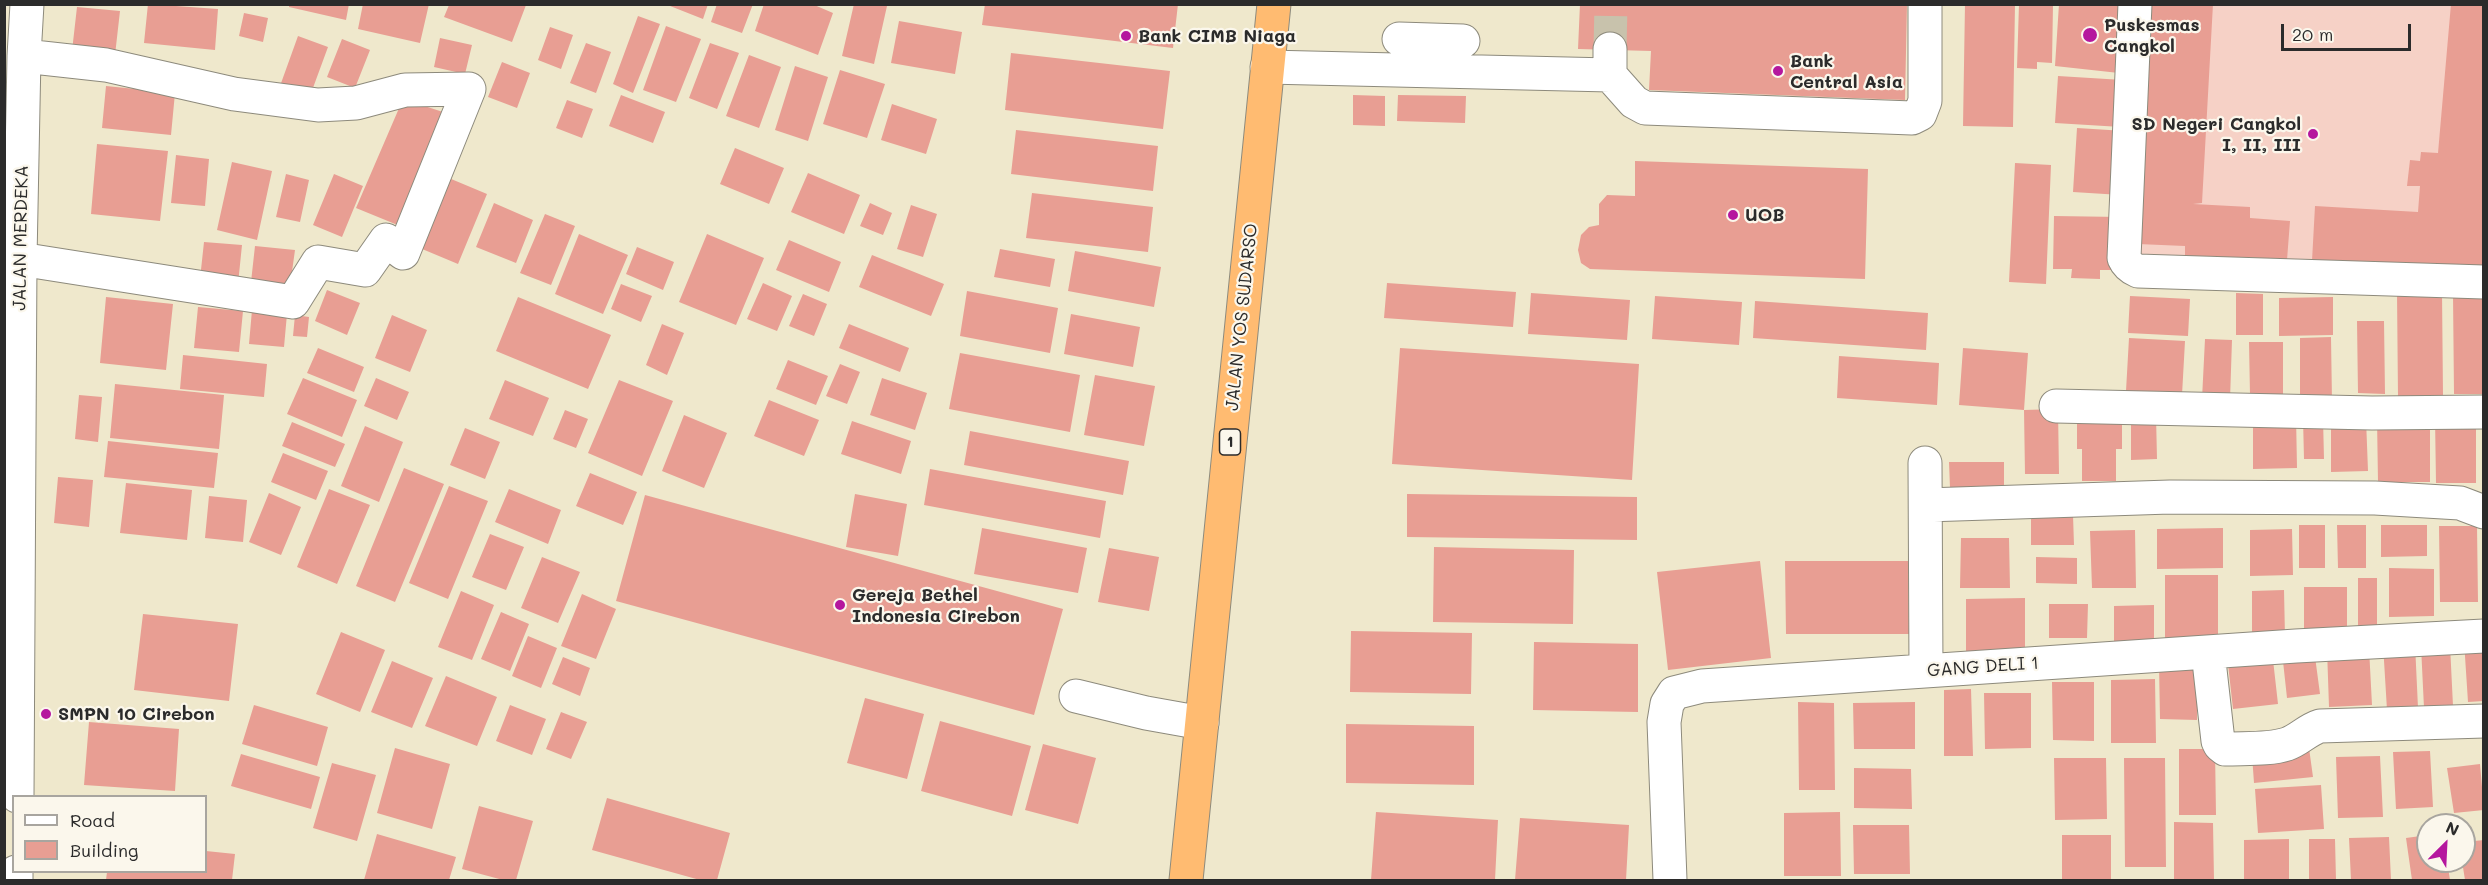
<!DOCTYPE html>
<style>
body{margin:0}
#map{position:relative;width:2488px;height:885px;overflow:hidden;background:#efe8cc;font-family:Mali,sans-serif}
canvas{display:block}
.frame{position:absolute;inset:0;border:6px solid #2b2b2b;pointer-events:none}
.legend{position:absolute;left:12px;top:795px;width:195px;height:78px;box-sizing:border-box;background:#fbf7ec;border:2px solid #a8a59f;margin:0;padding:8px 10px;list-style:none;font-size:18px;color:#2b2b2b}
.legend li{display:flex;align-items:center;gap:12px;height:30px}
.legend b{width:30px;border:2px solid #a8a59f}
.north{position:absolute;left:2416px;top:813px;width:60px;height:60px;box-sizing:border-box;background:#fbf7ec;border:2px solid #a8a59f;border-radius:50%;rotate:24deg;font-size:16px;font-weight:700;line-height:24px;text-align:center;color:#2b2b2b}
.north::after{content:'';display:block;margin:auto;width:21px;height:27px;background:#b5179e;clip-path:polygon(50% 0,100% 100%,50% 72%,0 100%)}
.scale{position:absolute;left:2281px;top:24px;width:130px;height:27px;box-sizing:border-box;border:3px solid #2b2b2b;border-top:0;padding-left:8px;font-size:18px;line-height:21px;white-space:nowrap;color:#2b2b2b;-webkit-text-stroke:4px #fbf7ec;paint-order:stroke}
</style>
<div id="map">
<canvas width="2488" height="885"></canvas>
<div class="frame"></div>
<ul class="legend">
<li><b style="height:8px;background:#fff"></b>Road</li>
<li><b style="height:16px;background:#e89e93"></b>Building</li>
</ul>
<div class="north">N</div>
<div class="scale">20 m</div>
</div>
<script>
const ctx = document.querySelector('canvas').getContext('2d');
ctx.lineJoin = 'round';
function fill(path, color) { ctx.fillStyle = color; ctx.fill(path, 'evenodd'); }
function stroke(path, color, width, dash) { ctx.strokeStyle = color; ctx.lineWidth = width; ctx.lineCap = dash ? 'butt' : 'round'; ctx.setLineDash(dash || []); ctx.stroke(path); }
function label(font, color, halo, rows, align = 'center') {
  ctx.font = font + ' Mali,sans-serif'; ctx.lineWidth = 4.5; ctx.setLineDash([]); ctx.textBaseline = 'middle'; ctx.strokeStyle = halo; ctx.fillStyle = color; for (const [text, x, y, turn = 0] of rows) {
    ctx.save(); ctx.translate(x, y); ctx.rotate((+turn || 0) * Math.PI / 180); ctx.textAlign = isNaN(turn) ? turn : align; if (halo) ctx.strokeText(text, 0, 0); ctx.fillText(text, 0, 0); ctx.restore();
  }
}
fill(new Path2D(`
 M 2147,5 L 2483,5 L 2483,276 L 2136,263 Z`), '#f6d1c6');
fill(new Path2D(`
 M 148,4 L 218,9 L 215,50 L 144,43 Z
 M 289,4 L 349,4 L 346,20 L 289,7 Z
 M 363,4 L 429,4 L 420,43 L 358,29 Z
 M 665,4 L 708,4 L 703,19 Z
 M 717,4 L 753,4 L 742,33 L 711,22 Z
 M 764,4 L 812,4 L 833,13 L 818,55 L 755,31 Z
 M 854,4 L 887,6 L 874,64 L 842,56 Z
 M 985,4 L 1178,4 L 1173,48 L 982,25 Z
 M 1580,4 L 1907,4 L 1905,100 L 1649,90 L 1651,51 L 1578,49 Z
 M 1965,4 L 2015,4 L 2013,127 L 1963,126 Z
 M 2019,4 L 2053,4 L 2052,63 L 2037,62 L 2037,69 L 2017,68 Z
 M 2059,4 L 2125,4 L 2119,73 L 2055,66 Z
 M 2151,4 L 2213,4 L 2202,203 L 2193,204 L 2250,207 L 2250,218 L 2290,221 L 2287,260 L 2248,257 L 2247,263 L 2185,261 L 2185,246 L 2138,244 Z
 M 2451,4 L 2484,4 L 2484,272 L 2312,261 L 2315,206 L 2418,212 L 2420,186 L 2407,186 L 2410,160 L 2420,161 L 2421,152 L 2438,153 Z
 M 449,5 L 526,5 L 512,42 L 444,17 Z
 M 77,7 L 120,11 L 115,55 L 72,51 Z
 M 244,13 L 268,18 L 263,42 L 239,36 Z
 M 638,16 L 660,24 L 633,93 L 613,84 Z
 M 899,21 L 962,32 L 955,74 L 891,63 Z
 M 666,26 L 701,39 L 676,102 L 643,90 Z
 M 550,27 L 573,35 L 561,69 L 538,60 Z
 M 298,36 L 328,47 L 310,96 L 280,86 Z
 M 440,38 L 472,45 L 465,74 L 434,67 Z
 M 342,39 L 370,50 L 355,88 L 327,77 Z
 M 586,43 L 611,52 L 596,93 L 570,83 Z
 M 710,43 L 739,53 L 717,109 L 689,98 Z
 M 1011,53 L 1170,71 L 1163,129 L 1005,110 Z
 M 749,55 L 781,67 L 759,128 L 726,116 Z
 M 502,62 L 530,73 L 517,108 L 488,97 Z
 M 795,66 L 828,77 L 808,141 L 775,130 Z
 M 840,70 L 885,84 L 867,138 L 823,124 Z
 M 2058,76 L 2123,80 L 2121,127 L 2055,123 Z
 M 106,86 L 175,93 L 171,135 L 102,128 Z
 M 621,95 L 665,112 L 653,143 L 609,126 Z
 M 1353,95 L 1385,96 L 1385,126 L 1353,125 Z
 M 1398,95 L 1466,96 L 1465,123 L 1397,121 Z
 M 403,99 L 446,113 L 400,226 L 356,208 Z
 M 567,100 L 593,109 L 582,138 L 556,128 Z
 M 892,104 L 937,119 L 926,154 L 881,140 Z
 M 2077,128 L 2125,131 L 2121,195 L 2073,192 Z
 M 1016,130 L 1158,146 L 1153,191 L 1011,174 Z
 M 97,144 L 168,151 L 160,221 L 91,214 Z
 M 735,148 L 784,168 L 769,204 L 720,184 Z
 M 176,155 L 209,159 L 205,206 L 171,203 Z
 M 1635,161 L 1868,169 L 1865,279 L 1590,269 L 1581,263 L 1578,250 L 1581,235 L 1589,227 L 1599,225 L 1599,204 L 1607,195 L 1635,196 Z
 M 232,162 L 272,171 L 257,240 L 217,230 Z
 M 2015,163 L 2051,165 L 2046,284 L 2009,282 Z
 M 808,173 L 860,195 L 844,234 L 791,212 Z
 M 286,174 L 309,180 L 300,222 L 276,217 Z
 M 334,174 L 363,186 L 342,237 L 313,225 Z
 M 444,176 L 487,194 L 458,264 L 415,246 Z
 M 1032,193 L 1153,207 L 1148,252 L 1026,238 Z
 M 494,203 L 533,220 L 516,263 L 476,247 Z
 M 870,203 L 892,213 L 883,235 L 860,226 Z
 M 911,205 L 937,214 L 923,257 L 897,249 Z
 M 545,214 L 575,226 L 551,285 L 520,273 Z
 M 2054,216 L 2121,217 L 2121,270 L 2100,270 L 2100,279 L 2071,278 L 2072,269 L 2053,269 Z
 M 579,234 L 628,255 L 603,314 L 555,294 Z
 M 707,234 L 764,258 L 736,325 L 679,302 Z
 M 789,240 L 841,262 L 829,292 L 776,270 Z
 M 204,242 L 242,245 L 238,284 L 200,279 Z
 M 255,246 L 295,250 L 290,286 L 251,282 Z
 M 637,247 L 674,262 L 663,290 L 626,274 Z
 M 1000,249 L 1055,259 L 1050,287 L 994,277 Z
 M 1075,251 L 1161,267 L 1154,307 L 1068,291 Z
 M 872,255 L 944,284 L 931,316 L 859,287 Z
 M 763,283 L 792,296 L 777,331 L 747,319 Z
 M 1387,283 L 1516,292 L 1513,327 L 1384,318 Z
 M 621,284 L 652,296 L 641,322 L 611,309 Z
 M 327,290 L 360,303 L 347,335 L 315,321 Z
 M 967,291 L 1058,308 L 1050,353 L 960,336 Z
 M 2442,292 L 2443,396 L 2398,397 L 2397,293 Z
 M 1531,293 L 1630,300 L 1627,340 L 1528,334 Z
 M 2236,293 L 2263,294 L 2263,335 L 2236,335 Z
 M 803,294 L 827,304 L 814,336 L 789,326 Z
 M 2453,294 L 2484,294 L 2484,394 L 2454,394 Z
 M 1655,296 L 1742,302 L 1739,345 L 1652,339 Z
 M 2130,296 L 2190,299 L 2188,336 L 2128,333 Z
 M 106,297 L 173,304 L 166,370 L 100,363 Z
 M 518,297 L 611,335 L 588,389 L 496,351 Z
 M 2333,297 L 2333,335 L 2279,336 L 2279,298 Z
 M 1755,301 L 1928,313 L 1926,350 L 1753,338 Z
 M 198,307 L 243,311 L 239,352 L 194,348 Z
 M 252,310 L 287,314 L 284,347 L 249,344 Z
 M 1071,314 L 1140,327 L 1133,367 L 1064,354 Z
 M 295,315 L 309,317 L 307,337 L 293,336 Z
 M 392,315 L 427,330 L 410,372 L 375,358 Z
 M 2357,321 L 2384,321 L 2385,394 L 2358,393 Z
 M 662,324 L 684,333 L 667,375 L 646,365 Z
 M 849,324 L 909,348 L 900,372 L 839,348 Z
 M 2331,337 L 2332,402 L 2300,402 L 2300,338 Z
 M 2129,338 L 2185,341 L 2182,395 L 2126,391 Z
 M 2205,339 L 2232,340 L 2230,400 L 2202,399 Z
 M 2249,342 L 2283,342 L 2283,396 L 2250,395 Z
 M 318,348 L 364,367 L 354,392 L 307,373 Z
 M 1400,348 L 1639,364 L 1632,480 L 1392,464 Z
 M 1963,348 L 2028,353 L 2024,410 L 1959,405 Z
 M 960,353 L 1080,375 L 1070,432 L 949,409 Z
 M 183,355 L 267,364 L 264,397 L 180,389 Z
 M 1839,356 L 1939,363 L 1937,405 L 1837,398 Z
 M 788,360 L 828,376 L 816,405 L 776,389 Z
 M 840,364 L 860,372 L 847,404 L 826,396 Z
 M 1095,375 L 1155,386 L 1144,446 L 1084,435 Z
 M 303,378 L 357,400 L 342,437 L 287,414 Z
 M 376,378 L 409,392 L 397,420 L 364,406 Z
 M 882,378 L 927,393 L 915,430 L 870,415 Z
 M 505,380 L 549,398 L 533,436 L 489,419 Z
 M 619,380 L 673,401 L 642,476 L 588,453 Z
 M 115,384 L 224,395 L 219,449 L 110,438 Z
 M 79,395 L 102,397 L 98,442 L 75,439 Z
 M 769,400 L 819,420 L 804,456 L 754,436 Z
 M 2058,409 L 2059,474 L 2025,474 L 2024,410 Z
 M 2077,409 L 2122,409 L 2122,449 L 2116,449 L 2116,481 L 2082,481 L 2082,449 L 2077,449 Z
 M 565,410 L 588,419 L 576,448 L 553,439 Z
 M 684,415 L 727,433 L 704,488 L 662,471 Z
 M 2156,415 L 2157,459 L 2131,460 L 2131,416 Z
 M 2253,415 L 2296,415 L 2297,468 L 2253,469 Z
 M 2435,417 L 2476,417 L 2476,483 L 2436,483 Z
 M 2303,418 L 2323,418 L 2324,459 L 2304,459 Z
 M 2377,418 L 2430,418 L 2430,482 L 2378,482 Z
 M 2331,419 L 2366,419 L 2368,471 L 2331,472 Z
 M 852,421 L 911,441 L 901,474 L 841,454 Z
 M 292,422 L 345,444 L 335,467 L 282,446 Z
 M 365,426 L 403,442 L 379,502 L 341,486 Z
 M 465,428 L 500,442 L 485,479 L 450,465 Z
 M 970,431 L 1129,461 L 1123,495 L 964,465 Z
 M 108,441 L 218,453 L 214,488 L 104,477 Z
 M 283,453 L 328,471 L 316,500 L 271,482 Z
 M 1949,462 L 2004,462 L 2004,487 L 1950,488 Z
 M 404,468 L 444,484 L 395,602 L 356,586 Z
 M 930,469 L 1106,501 L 1100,538 L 924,505 Z
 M 590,473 L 637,492 L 623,525 L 576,506 Z
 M 58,477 L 93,480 L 89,527 L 54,523 Z
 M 126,483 L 192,490 L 187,540 L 120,533 Z
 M 449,486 L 488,501 L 448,599 L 409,583 Z
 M 329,489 L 370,505 L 337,584 L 297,567 Z
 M 509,489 L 561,510 L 548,544 L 495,522 Z
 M 269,493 L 301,507 L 281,555 L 249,542 Z
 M 855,494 L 907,504 L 898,556 L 846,547 Z
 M 1407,494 L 1637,497 L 1637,540 L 1407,537 Z
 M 645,495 L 1063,609 L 1034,715 L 616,601 Z
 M 209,496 L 247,500 L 243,542 L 205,538 Z
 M 2031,515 L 2073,515 L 2074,545 L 2031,545 Z
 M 2299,525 L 2325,525 L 2325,568 L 2299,568 Z
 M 2337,525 L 2366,525 L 2366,568 L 2338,568 Z
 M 2381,525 L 2427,525 L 2427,556 L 2381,557 Z
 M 2439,526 L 2477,526 L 2478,602 L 2440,602 Z
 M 982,528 L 1087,548 L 1078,593 L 974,574 Z
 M 2223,528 L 2223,568 L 2157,569 L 2157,529 Z
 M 2292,529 L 2293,575 L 2250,576 L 2250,530 Z
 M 2135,530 L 2136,588 L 2092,588 L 2090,531 Z
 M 490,534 L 524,547 L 506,590 L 472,577 Z
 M 1961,538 L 2009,538 L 2010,588 L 1960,588 Z
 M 1434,547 L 1574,550 L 1573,624 L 1433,622 Z
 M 1109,548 L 1159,557 L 1149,611 L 1098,602 Z
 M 542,557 L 580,572 L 558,623 L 521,608 Z
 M 2036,557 L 2077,558 L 2077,584 L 2036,583 Z
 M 1760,561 L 1771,658 L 1668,670 L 1657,572 Z
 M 1785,561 L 1908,561 L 1909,634 L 1786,634 Z
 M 2389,568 L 2434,569 L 2434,616 L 2389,617 Z
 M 2165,575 L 2218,575 L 2218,639 L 2165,639 Z
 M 2358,578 L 2377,578 L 2377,628 L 2358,628 Z
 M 2304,587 L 2347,587 L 2347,628 L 2304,629 Z
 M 2284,590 L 2285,637 L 2252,637 L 2252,591 Z
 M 461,591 L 494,605 L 472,660 L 438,647 Z
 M 582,594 L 616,609 L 596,659 L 561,646 Z
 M 2025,598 L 2025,653 L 1966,654 L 1966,599 Z
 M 2049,604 L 2088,604 L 2087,638 L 2049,638 Z
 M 2154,605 L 2154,652 L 2114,651 L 2114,606 Z
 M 501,612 L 529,624 L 510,671 L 481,659 Z
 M 143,614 L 238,624 L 229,701 L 134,690 Z
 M 1351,631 L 1472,633 L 1471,694 L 1350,692 Z
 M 341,632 L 385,650 L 360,712 L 316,694 Z
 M 528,636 L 557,648 L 541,688 L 512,676 Z
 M 2484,640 L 2484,701 L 2468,702 L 2464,641 Z
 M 1534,642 L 1638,644 L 1638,712 L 1533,710 Z
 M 2383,644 L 2415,644 L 2418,708 L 2387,710 Z
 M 2450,645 L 2453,706 L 2424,708 L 2421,646 Z
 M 2369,648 L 2372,705 L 2329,707 L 2327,649 Z
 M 2314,649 L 2320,694 L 2287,698 L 2282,652 Z
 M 2272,651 L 2278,704 L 2233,709 L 2227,655 Z
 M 563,657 L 590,668 L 580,696 L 552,684 Z
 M 392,661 L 433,678 L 412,728 L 371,712 Z
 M 2197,663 L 2197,720 L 2160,719 L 2159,664 Z
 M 446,676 L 497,697 L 477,746 L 425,726 Z
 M 2155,679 L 2156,743 L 2111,743 L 2111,680 Z
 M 2052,682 L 2094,682 L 2094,741 L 2053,740 Z
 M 1971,689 L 1973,756 L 1944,756 L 1944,690 Z
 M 1984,693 L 2031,693 L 2031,748 L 1985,749 Z
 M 865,698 L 924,714 L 907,779 L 847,763 Z
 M 1798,702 L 1834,703 L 1835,790 L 1799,790 Z
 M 1915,702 L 1915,749 L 1854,749 L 1853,703 Z
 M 254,705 L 328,727 L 317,766 L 242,744 Z
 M 510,705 L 546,719 L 532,755 L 496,741 Z
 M 561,712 L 587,722 L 571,759 L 546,749 Z
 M 940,721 L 1031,746 L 1012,816 L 921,791 Z
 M 89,722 L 179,729 L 175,791 L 84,785 Z
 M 1346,724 L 1474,726 L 1474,785 L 1346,783 Z
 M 1043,744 L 1096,758 L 1078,824 L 1025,810 Z
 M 395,748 L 450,764 L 432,829 L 377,813 Z
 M 2309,748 L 2313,777 L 2254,783 L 2252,755 Z
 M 2179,749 L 2215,749 L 2216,815 L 2179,815 Z
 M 2430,751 L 2433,807 L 2396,809 L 2393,752 Z
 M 241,754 L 320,777 L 311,809 L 231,786 Z
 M 2380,756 L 2383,817 L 2338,818 L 2336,757 Z
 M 2054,758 L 2106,758 L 2107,819 L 2055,820 Z
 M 2124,758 L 2165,758 L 2166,867 L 2125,867 Z
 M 332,763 L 376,775 L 357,841 L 313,828 Z
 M 2480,764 L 2484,810 L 2454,813 L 2447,768 Z
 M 1854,768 L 1911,769 L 1912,809 L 1854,808 Z
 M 2321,785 L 2324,829 L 2258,833 L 2255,789 Z
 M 607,798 L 730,833 L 717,880 L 700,880 L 592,850 Z
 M 479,806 L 533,821 L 516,880 L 503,880 L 462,869 Z
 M 1376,812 L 1498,820 L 1495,880 L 1371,880 Z
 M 1840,812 L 1841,876 L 1784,876 L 1784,813 Z
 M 1520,818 L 1629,825 L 1626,880 L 1515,880 Z
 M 2174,822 L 2213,823 L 2214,880 L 2174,880 Z
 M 1853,825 L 1909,825 L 1910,874 L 1854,874 Z
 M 377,834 L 456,857 L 449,880 L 364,880 Z
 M 2062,835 L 2111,835 L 2111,880 L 2062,880 Z
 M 2428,835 L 2428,861 L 2447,861 L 2450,880 L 2412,880 L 2406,838 Z
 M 2389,837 L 2391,880 L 2351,880 L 2349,838 Z
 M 2289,839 L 2289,880 L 2244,880 L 2244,840 Z
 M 2309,839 L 2335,839 L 2336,880 L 2309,880 Z
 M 2484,840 L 2484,880 L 2465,880 L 2462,861 L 2464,842 Z
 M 206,851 L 235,854 L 232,880 L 106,880 L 107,872 L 206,872 Z`), '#e89e93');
stroke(new Path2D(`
 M 1610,49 L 1611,4`), '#c8c2ac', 33, [33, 16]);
const minor = new Path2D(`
 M 2135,4 L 2124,258 C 2127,265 2131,268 2138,271 L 2484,282
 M 1399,39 L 1463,41
 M 1610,49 L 1610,75 L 1634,102 L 1645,108 L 1912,118 L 1920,114 L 1925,101 L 1925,4
 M 1267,67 L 1610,75
 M 20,259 L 293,302 L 318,262 L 365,270 L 386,240 L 403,253 L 469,89 L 405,90 L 356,103 L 318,105 L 234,94 L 106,65 L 24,56
 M 2056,406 L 2372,413 L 2484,412
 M 1925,463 L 1926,671
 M 1926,505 L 2170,497 L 2375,498 L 2460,503 L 2484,512
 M 2208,652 L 2218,741 L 2220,745 L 2225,749 C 2245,748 2269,750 2287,744 C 2299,740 2307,730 2320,726 L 2484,721
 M 1076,696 L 1146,713 L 1202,723
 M 17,796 L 20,259 L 24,56 L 27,4
 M 16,880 L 16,872
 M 1670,880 L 1664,722 L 1667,704 L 1674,693 L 1702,686 L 2296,646 L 2484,636`);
const highway = new Path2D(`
 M 1186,880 L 1274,4`);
stroke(minor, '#8d8a7c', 35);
stroke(highway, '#8d8a7c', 35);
stroke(minor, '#fff', 33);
stroke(highway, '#ffbb71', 33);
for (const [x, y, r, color] of [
 [2090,35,8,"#b5179e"],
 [1126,36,6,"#b5179e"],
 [1778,71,6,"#b5179e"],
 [2313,134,6,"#b5179e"],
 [1733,215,6,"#b5179e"],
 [840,605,6,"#b5179e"],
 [46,714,6,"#b5179e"]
]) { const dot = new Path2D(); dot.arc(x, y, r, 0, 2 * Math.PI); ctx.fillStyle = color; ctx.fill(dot); stroke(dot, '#fbf7ec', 2); }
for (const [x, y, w] of [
 [1230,442,21]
]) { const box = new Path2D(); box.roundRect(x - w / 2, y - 13, w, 26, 4.5); ctx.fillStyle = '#fbf7ec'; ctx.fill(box); stroke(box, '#2b2b2b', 1.5); }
label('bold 16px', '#2b2b2b', null, [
 ["1",1230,442]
]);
label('bold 18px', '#2b2b2b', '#fbf7ec', [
 ["Puskesmas",2104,25],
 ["Cangkol",2104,46],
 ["Bank CIMB Niaga",1138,36],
 ["Bank",1790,61],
 ["Central Asia",1790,82],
 ["SD Negeri Cangkol",2301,124,"right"],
 ["I, II, III",2301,145,"right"],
 ["UOB",1745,215],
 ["Gereja Bethel",852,595],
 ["Indonesia Cirebon",852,616],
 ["SMPN 10 Cirebon",58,714]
], 'left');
label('18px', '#2b2b2b', '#fbf7ec', [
 ["JALAN MERDEKA",21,238,-89],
 ["JALAN YOS SUDARSO",1242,317,-84],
 ["GANG DELI 1",1983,667,-4]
]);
</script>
